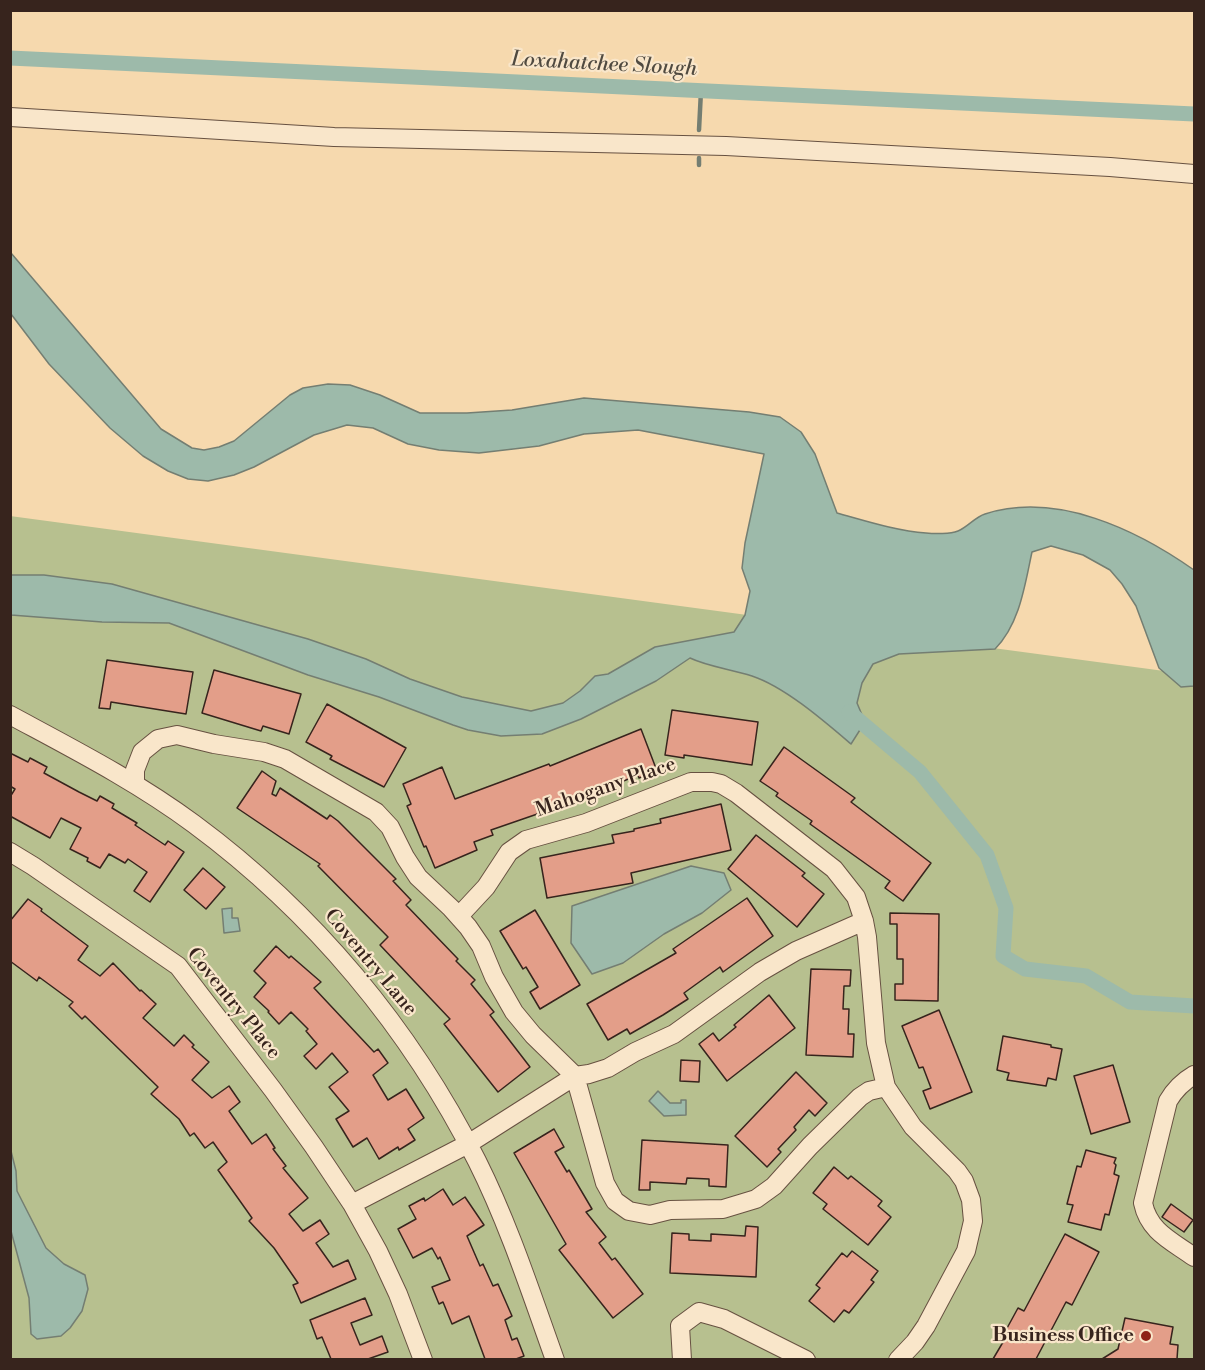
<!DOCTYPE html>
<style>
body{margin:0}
#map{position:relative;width:1205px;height:1370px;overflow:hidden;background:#f6d9ae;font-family:"Libre Bodoni",serif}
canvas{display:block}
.frame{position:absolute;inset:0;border:12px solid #37241d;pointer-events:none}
</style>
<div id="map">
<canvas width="1205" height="1370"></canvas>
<div class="frame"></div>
</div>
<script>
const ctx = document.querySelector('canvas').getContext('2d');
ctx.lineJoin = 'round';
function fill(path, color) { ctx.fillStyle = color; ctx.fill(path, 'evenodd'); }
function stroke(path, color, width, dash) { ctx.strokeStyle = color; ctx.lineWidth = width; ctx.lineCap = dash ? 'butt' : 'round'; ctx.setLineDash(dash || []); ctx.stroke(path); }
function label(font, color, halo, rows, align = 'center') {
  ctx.font = font + ' "Libre Bodoni",serif'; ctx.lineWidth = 4.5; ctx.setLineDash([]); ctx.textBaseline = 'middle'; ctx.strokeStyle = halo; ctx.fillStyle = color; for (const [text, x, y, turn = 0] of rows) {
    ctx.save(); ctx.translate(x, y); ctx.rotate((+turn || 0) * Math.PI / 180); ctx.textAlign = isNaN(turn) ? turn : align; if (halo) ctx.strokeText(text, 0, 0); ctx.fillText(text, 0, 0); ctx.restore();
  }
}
fill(new Path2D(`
 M 10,516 L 1194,675 L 1194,1359 L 11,1359 Z`), '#b7c08f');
const water = new Path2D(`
 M 11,253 L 161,429 L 192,448 L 204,450 L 219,447 L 234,441 L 290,395 L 303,388 L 328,384 L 350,385 L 380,395 L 420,413 L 467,413 L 512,410 L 584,398 L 749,412 L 780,417 L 801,432 L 815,454 L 837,513 C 866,521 897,531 926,533 C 935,534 950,534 958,531 C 968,527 975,517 985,514 C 1057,491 1137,530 1194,570 L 1194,686 L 1181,687 L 1159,668 L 1136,606 L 1122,584 L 1110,570 L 1083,555 L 1051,546 L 1032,552 C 1025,584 1020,624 995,649 L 899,654 L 873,664 L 862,683 L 857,703 L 865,722 L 851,744 C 824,721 785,687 752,676 C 731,669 709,667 690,658 L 656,681 L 581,719 L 542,734 L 501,736 L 468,730 L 453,725 L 379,697 L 308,675 L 169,623 L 102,622 L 11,615 L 11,575 L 44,575 L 112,584 L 308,639 L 366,659 L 410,679 L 462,697 L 531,711 L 563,703 L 580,691 L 595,676 L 608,674 L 655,647 L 734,632 L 745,615 L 750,591 L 742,568 L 745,543 L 764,454 L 638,430 L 584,434 L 539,446 L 479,453 L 439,450 L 408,444 L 373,428 L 347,425 L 314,435 L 254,467 L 234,475 L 208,481 L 188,479 L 168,471 L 143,456 L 110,428 L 49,364 L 11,314 Z
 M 691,866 L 724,873 L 731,890 L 702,913 L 664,934 L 623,963 L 592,974 L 571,943 L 572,906 Z
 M 232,908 L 232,918 L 238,918 L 240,931 L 224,933 L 222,909 Z
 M 658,1091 L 670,1103 L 681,1103 L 681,1100 L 686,1100 L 686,1115 L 664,1116 L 649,1101 Z
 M 11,1151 L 16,1171 L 17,1191 L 46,1248 L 64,1264 L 85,1275 L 88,1289 L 82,1311 L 70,1328 L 61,1336 L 37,1339 L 31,1334 L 29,1298 L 11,1231 Z`);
fill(water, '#9dbaaa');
stroke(water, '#747e72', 1.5);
stroke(new Path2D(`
 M 699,130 L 701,91
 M 699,165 L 699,158`), '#747e72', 4.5);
stroke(new Path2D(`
 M 10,58 L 1194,114
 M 849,712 L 920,772 L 987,855 L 1006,908 L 1003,956 L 1025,969 L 1086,976 L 1130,1002 L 1194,1006`), '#9dbaaa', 15);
const building = new Path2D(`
 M 107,660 L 193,672 L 186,714 L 111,702 L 110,709 L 99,708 Z
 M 214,670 L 301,694 L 289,734 L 263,726 L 261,731 L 202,713 Z
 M 327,704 L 406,748 L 384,787 L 330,759 L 332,756 L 306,742 Z
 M 672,710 L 758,722 L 752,765 L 684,755 L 684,758 L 665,755 Z
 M 641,729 L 657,771 L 639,778 L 638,775 L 575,801 L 491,830 L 493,835 L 474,842 L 477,850 L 435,868 L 426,846 L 424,847 L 407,806 L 411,804 L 403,784 L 442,767 L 455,799 L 549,764 L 550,766 Z
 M 784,747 L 855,798 L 851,802 L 931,863 L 903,901 L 885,888 L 890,881 L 810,824 L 812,821 L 776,796 L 778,793 L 760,781 Z
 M 10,753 L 28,762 L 30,758 L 47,767 L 44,773 L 79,792 L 97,801 L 100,796 L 114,804 L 112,808 L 137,823 L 135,825 L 165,845 L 168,841 L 184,852 L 150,902 L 134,891 L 147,872 L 128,859 L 125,863 L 109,854 L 100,868 L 87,861 L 88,858 L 70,849 L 81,828 L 61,818 L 50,838 L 10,816 L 10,797 L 15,789 L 10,786 Z
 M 262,771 L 276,781 L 272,794 L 276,796 L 280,788 L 327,819 L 330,815 L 338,821 L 396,879 L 393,881 L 411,900 L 406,905 L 458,959 L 456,961 L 475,980 L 471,984 L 494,1012 L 490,1015 L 530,1067 L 498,1092 L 444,1024 L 450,1019 L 380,945 L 388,937 L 318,866 L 320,864 L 237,808 Z
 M 721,804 L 731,850 L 631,873 L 633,883 L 547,898 L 540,858 L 614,843 L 612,835 L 634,831 L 634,829 L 661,823 L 660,819 Z
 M 756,835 L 805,873 L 802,876 L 824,894 L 797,927 L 728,869 Z
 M 203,868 L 225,887 L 206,909 L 184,890 Z
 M 747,898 L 773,936 L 723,972 L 720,967 L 684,993 L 688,999 L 663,1015 L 630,1034 L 627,1029 L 608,1040 L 587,1004 L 676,953 L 673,949 Z
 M 28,899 L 42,909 L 41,911 L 88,946 L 78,960 L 100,976 L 113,963 L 140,991 L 141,990 L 156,1004 L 143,1018 L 174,1046 L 184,1035 L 194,1045 L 192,1047 L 209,1062 L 192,1080 L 212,1098 L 229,1086 L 240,1102 L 229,1111 L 252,1144 L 266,1134 L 275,1148 L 273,1149 L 286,1166 L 283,1168 L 308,1198 L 289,1214 L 303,1231 L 320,1220 L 329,1234 L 316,1243 L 333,1267 L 348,1260 L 356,1279 L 301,1303 L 293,1285 L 298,1283 L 274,1248 L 249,1221 L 252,1218 L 218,1170 L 227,1162 L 213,1142 L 205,1148 L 194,1133 L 190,1136 L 179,1119 L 151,1094 L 158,1087 L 85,1016 L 82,1019 L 69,1006 L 73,1002 L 39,977 L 37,981 L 10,961 L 10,921 Z
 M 535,910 L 580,985 L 540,1009 L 530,992 L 538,987 L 526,967 L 523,969 L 500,931 Z
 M 890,913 L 939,914 L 938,1001 L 895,1000 L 895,984 L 903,984 L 903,959 L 897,959 L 897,924 L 890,924 Z
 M 276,946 L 289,958 L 291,956 L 321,982 L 314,988 L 374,1052 L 378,1049 L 388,1063 L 373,1075 L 388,1100 L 406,1089 L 424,1118 L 408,1129 L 415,1140 L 399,1150 L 398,1147 L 379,1159 L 367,1138 L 353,1147 L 336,1119 L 349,1111 L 329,1087 L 348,1072 L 332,1053 L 316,1069 L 304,1056 L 317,1044 L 306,1031 L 308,1029 L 291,1012 L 279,1024 L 268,1012 L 269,1011 L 254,997 L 266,983 L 254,971 Z
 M 811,969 L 851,970 L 850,986 L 844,986 L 843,1009 L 849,1009 L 848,1034 L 854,1034 L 853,1057 L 806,1055 Z
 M 769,995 L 795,1028 L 727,1081 L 699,1044 L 713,1033 L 719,1041 L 736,1027 L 734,1025 Z
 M 939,1010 L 972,1092 L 930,1109 L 923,1091 L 931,1088 L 923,1067 L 919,1068 L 902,1026 Z
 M 1003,1036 L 1051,1045 L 1051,1047 L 1062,1049 L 1056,1080 L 1048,1078 L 1046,1086 L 1007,1080 L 1009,1073 L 997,1070 Z
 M 681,1060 L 700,1061 L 699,1082 L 680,1081 Z
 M 1113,1065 L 1130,1122 L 1091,1134 L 1074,1076 Z
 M 796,1072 L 827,1103 L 815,1116 L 809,1110 L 794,1127 L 796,1130 L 778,1149 L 781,1152 L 767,1167 L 735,1136 Z
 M 554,1129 L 564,1147 L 555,1152 L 567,1172 L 569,1170 L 592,1209 L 586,1212 L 606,1237 L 599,1243 L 612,1260 L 615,1258 L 643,1294 L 613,1318 L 559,1250 L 566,1244 L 514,1153 Z
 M 642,1140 L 728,1145 L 726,1187 L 709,1186 L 709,1179 L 687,1178 L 686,1184 L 650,1182 L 650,1190 L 639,1190 Z
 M 1086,1150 L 1116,1158 L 1114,1163 L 1116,1165 L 1114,1174 L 1119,1176 L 1109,1215 L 1105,1214 L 1101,1230 L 1068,1222 L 1073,1205 L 1067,1204 L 1077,1166 L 1081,1167 Z
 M 834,1167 L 848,1179 L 851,1176 L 882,1201 L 878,1206 L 891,1217 L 868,1245 L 823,1209 L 827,1204 L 813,1193 Z
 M 443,1189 L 453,1205 L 465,1197 L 484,1225 L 467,1236 L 480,1266 L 483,1264 L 493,1286 L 498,1284 L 512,1316 L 505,1320 L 512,1340 L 517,1338 L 524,1356 L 516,1359 L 485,1359 L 469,1316 L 452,1324 L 443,1302 L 439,1304 L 432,1287 L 450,1280 L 440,1257 L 438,1259 L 432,1248 L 413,1258 L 398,1229 L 416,1219 L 409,1206 L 424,1198 L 425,1201 Z
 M 1171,1204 L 1193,1220 L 1184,1232 L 1162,1217 Z
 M 746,1226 L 758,1227 L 756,1277 L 670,1273 L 672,1233 L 689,1234 L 689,1240 L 711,1241 L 711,1234 L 745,1236 Z
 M 1065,1234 L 1099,1252 L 1072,1305 L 1066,1302 L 1036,1359 L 993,1359 L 1009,1332 L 1006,1330 L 1018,1308 L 1024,1311 Z
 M 852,1251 L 878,1271 L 871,1280 L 874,1282 L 849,1313 L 844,1310 L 834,1322 L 809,1301 L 820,1288 L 816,1285 L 842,1253 L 847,1257 Z
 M 365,1298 L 372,1315 L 351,1323 L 360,1345 L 382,1336 L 388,1352 L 368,1359 L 331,1359 L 322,1337 L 317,1339 L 310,1320 Z
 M 1125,1318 L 1173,1327 L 1170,1344 L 1178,1345 L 1177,1359 L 1102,1359 L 1118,1349 Z`);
fill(building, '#e39e89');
stroke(building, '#37241d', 1.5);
const minor = new Path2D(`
 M 10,117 L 334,137 L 726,146 L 1110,167 L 1194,174
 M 10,715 C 73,749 136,781 194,824 C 313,912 410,1028 477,1161 C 509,1225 531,1293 555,1360
 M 135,784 L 135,770 L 142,752 L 158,739 L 177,735 L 214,744 L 264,752 L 285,759 L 376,812 L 390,827 L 405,857 L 418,877 L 451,908 L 468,927 L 481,946 L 494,977 L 514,1012 L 533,1035 L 575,1076 L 605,1183 L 615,1201 L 629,1211 L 650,1215 L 670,1210 L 723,1209 L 756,1199 L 774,1186 L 810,1146 L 860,1097 L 869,1091 L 886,1087
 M 10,852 L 33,866 L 178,966 L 273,1090 L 314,1147 L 352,1204 L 378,1251 L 398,1294 L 423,1360
 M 459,916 L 486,887 L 509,852 L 526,840 L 586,823 L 691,782 L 712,782 L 721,784 L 736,793 L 834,869 L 856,897 L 864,921 L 867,937 L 876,1043 L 886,1087 L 913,1127 L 957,1171 L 964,1181 L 971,1200 L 973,1221 L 966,1251 L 926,1326 L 915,1342 L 898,1360
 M 1194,1075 C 1182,1082 1175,1089 1168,1101 L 1143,1203 C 1149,1232 1172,1241 1194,1257
 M 352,1204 L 468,1144 L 575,1076 L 589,1074 L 608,1068 L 635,1052 L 674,1034 L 760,972 L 796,951 L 864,921
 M 682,1360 L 680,1326 L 699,1312 L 724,1319 L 806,1360`);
stroke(minor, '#675141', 20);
stroke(minor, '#f9e6ca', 18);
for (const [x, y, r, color] of [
 [1146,1336,6,"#8f2418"]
]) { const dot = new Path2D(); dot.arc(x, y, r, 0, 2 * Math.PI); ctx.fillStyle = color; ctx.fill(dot); stroke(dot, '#f9e6ca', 2); }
label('20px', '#37241d', '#f9e6ca', [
 ["Mahogany Place",606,788,-19],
 ["Coventry Lane",370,963,50],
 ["Coventry Place",233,1004,51]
]);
label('bold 20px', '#37241d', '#f9e6ca', [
 ["Business Office",1134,1336]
], 'right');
label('italic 21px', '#504a40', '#f9e6ca', [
 ["Loxahatchee Slough",604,65,3]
]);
</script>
